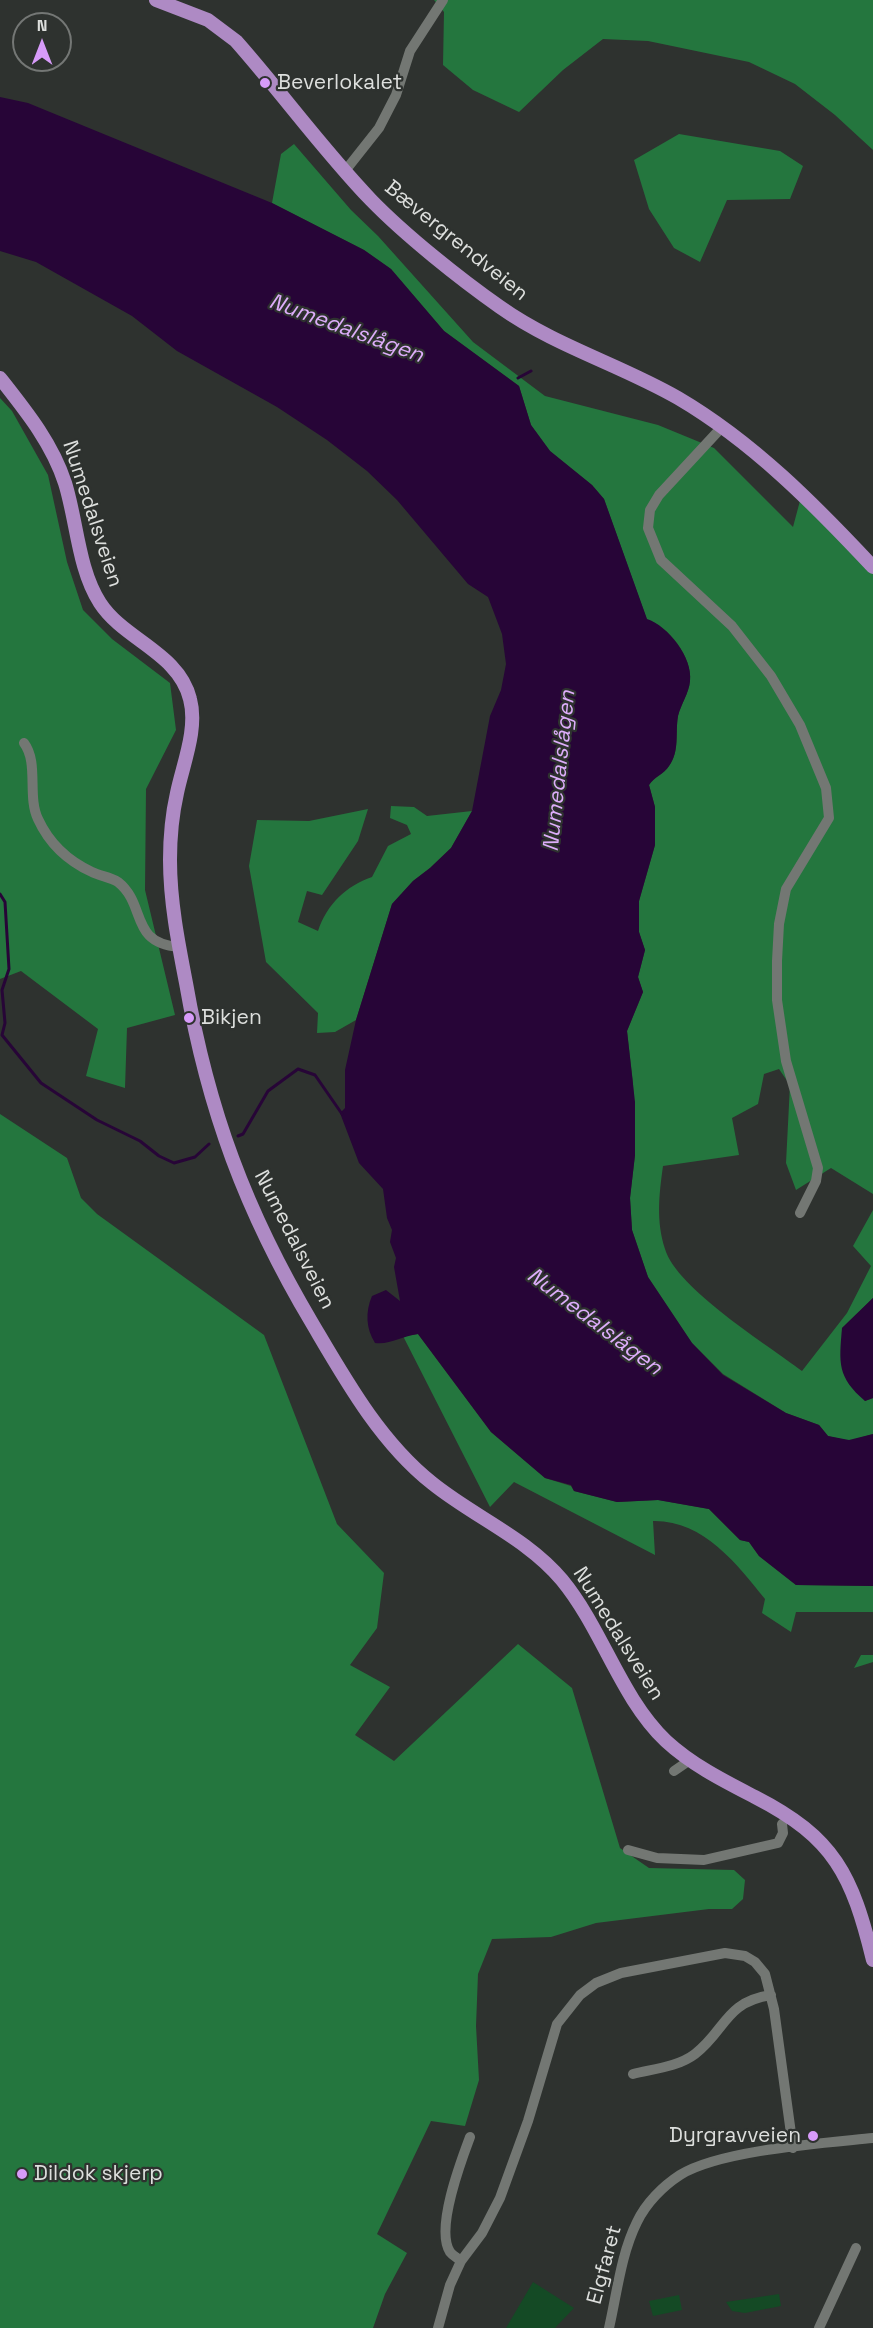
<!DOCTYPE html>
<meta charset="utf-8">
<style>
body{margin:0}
#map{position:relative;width:873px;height:2328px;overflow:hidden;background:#2e322f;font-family:"Space Grotesk",sans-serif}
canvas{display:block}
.north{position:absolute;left:12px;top:12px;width:60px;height:60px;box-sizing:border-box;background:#2e322f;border:2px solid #747775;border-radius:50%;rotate:0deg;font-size:16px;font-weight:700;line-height:24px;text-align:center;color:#dddfdd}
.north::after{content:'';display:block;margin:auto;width:21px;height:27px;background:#d79bf9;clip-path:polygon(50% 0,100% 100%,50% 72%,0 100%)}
</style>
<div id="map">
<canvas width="873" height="2328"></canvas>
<div class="north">N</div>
</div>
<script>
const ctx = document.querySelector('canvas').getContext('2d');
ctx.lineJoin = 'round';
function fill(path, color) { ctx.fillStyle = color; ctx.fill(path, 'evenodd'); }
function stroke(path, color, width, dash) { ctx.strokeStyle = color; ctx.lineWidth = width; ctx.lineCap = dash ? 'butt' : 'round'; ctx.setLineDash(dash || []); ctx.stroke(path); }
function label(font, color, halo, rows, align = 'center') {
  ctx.font = font + ' "Space Grotesk",sans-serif'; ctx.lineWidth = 4.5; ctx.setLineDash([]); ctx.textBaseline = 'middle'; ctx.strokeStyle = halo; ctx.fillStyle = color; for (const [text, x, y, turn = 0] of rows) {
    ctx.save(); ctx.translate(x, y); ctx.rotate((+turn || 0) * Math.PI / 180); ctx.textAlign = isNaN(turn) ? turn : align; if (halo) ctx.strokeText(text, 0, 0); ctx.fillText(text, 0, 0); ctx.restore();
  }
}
fill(new Path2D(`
 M 533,2282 L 574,2308 L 555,2328 L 506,2328 Z
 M 779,2294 L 781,2306 L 745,2313 L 732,2311 L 726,2302 Z
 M 679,2295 L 682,2310 L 653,2316 L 649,2301 Z`), '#144a25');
fill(new Path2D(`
 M 434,0 L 873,0 L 873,150 L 835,115 L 795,84 L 749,62 L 648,41 L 603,39 L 563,70 L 519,112 L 473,90 L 443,65 L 444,12 Z
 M 679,134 L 780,151 L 803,166 L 790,199 L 727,200 L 700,262 L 674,248 L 649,209 L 634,160 Z
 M 294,144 L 351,210 L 378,236 L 473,342 L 545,396 L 658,425 L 714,448 L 793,527 L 801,497 L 873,565 L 873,1194 L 831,1168 L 796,1190 L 786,1163 L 790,1085 L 779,1069 L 764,1074 L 758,1104 L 732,1118 L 739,1155 L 663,1166 C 659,1195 656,1221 665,1249 C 677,1289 768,1345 802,1371 L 847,1313 L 871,1266 L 853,1246 L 873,1210 L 873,1298 L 842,1328 L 865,1401 L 873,1398 L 873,1434 L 849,1441 L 828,1436 L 819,1425 L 786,1413 L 723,1374 L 692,1343 L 648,1277 L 632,1230 L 630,1198 L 635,1155 L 633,1083 L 627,1031 L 643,992 L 638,977 L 645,950 L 639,932 L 639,901 L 655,845 L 655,807 L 649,785 C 654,777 664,774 669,766 C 680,751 675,733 678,716 C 681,704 689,693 690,681 C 693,658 668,625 647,620 L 604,499 L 592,485 L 550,451 L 531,425 L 519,386 L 444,331 L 391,269 L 364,250 L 272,203 L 281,154 Z
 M 0,398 L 12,411 L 48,475 L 67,562 L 83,610 L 112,639 L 170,683 L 176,730 L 146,789 L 145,890 L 175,1015 L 127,1028 L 125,1088 L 86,1076 L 98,1029 L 21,971 L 0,979 Z
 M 391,806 L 414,807 L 427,816 L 472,811 L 451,848 L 430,868 L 413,881 L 392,904 L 356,1020 L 335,1032 L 317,1033 L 318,1013 L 266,962 L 249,866 L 257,820 L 309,821 L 368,809 L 358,841 L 322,895 L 307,891 L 298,922 L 318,931 C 327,904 346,886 372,877 L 388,846 L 411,834 L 407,825 L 390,818 Z
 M 0,1114 L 67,1158 L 81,1198 L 97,1214 L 264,1335 L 337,1524 L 384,1573 L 377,1628 L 350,1665 L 390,1687 L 355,1735 L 394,1761 L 518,1644 L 572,1688 L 620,1848 L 649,1868 L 734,1870 L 745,1880 L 743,1899 L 732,1909 L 709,1909 L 596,1923 L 551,1937 L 492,1939 L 478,1974 L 476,2026 L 479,2080 L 465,2126 L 431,2121 L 377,2234 L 407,2253 L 385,2294 L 373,2328 L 0,2328 Z
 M 418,1334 L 491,1432 L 545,1478 L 571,1486 L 574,1491 L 617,1502 L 658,1500 L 709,1509 L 740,1540 L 749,1542 L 759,1556 L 796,1585 L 873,1586 L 873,1612 L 796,1612 L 791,1632 L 762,1613 L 765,1599 C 737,1564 703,1520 653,1521 L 655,1555 L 514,1482 L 490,1507 L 403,1336 Z
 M 861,1655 L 873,1655 L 873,1662 L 854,1668 Z`), '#24763e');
fill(new Path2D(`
 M 0,97 L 28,103 L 272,203 L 364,250 L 391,269 L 444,331 L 519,386 L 531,425 L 550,451 L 592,485 L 604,499 L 647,619 C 668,626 693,658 690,681 C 689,693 681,704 678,716 C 675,733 680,751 669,766 C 664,774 654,777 649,785 L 655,807 L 655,845 L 639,901 L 639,932 L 645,950 L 638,977 L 643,992 L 627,1031 L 635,1102 L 635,1155 L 630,1198 L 632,1230 L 648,1277 L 692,1343 L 723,1375 L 786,1413 L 819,1425 L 828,1436 L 849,1440 L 873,1434 L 873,1586 L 796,1585 L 759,1556 L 749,1542 L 740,1540 L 709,1509 L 658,1500 L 617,1502 L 574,1491 L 571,1485 L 545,1478 L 491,1432 L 418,1334 C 402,1336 390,1345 375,1343 C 366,1329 365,1312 372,1296 L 386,1290 L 400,1301 L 394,1267 L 396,1258 L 390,1242 L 392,1230 L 387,1218 L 383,1189 L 359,1163 L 340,1113 L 345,1108 L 345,1070 L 356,1020 L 392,904 L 413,881 L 430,868 L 451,848 L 472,811 L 490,716 L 501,690 L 506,664 L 502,634 L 488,597 L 468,584 L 397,500 L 367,471 L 327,440 L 277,407 L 177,351 L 132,316 L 36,262 L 0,251 Z
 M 873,1298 L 873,1398 L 865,1401 C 837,1377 839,1363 842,1328 Z`), '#270537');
stroke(new Path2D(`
 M 518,378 L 531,371
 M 0,894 L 5,902 L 9,969 L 2,990 L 5,1023 L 2,1035 L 41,1083 L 97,1120 L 140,1141 L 159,1156 L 174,1163 L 195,1157 L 209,1144
 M 238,1136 L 243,1134 L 268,1091 L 298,1069 L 315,1075 L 342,1114`), '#270537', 3);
stroke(new Path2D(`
 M 345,171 L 379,128 L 396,95 L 410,51 L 443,0
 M 722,427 L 659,495 L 650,510 L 648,528 L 661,560 L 732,626 L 771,676 L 800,725 L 826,788 L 829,818 L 786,889 L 779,924 L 777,961 L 777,1000 L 786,1061 L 818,1168 L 816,1181 L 800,1213
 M 24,743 C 39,763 27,796 38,819 C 49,843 68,861 92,872 C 100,876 110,877 118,882 C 147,905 129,943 179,947
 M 674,1771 L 690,1760
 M 628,1850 L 657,1858 L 704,1860 L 778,1843 L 783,1833 L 782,1824
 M 633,2074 C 653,2069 678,2067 695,2054 C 726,2030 725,2002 771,1995
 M 461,2261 C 458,2258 453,2256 450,2252 C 435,2229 461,2161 470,2137
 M 438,2328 L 450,2285 L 461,2261 L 482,2233 L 500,2198 L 528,2121 L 557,2024 L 580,1995 L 596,1983 L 621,1973 L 725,1953 L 745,1956 L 755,1962 L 765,1974 L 774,2009 L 793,2148
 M 609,2328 C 617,2293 621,2254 637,2222 C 646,2203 663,2186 680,2175 C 720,2150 825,2143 873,2138
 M 819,2328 L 856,2248`), '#737773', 10);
stroke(new Path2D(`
 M 156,0 L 208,20 L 236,41 C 282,93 323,150 371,200 C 405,235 460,279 500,307 C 555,346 621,365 678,398 C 753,442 815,505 873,567
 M 0,378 C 26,411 52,443 65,483 C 77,521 78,569 100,603 C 124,640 179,653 190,699 C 198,729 183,764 177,793 C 172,815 170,837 170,860 C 170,901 178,942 186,983 C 208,1110 246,1212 312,1323 C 345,1379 380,1442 432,1483 C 474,1517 527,1538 562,1580 C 603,1630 620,1697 666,1741 C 692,1765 724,1781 755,1797 C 835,1838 852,1875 873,1960`), '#ae8ac4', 14);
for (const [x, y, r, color] of [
 [265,83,6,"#d79bf9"],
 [189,1018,6,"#d79bf9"],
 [813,2136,6,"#d79bf9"],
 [22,2174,6,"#d79bf9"]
]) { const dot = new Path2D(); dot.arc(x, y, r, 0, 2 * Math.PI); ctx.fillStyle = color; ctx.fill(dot); stroke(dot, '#2e322f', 2); }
label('21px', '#dddfdd', '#2e322f', [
 ["Beverlokalet",277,83],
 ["Bikjen",201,1018],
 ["Dyrgravveien",801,2136,"right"],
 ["Dildok skjerp",34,2174]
], 'left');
label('21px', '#dddfdd', '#2e322f', [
 ["Bævergrendveien",456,241,39],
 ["Numedalsveien",92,514,72],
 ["Numedalsveien",294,1240,63],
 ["Numedalsveien",618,1634,58],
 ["Elgfaret",605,2265,-75]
]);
label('italic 22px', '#ddadfa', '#2e322f', [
 ["Numedalslågen",346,329,20],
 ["Numedalslågen",560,771,-84],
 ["Numedalslågen",594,1322,37]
]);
</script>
